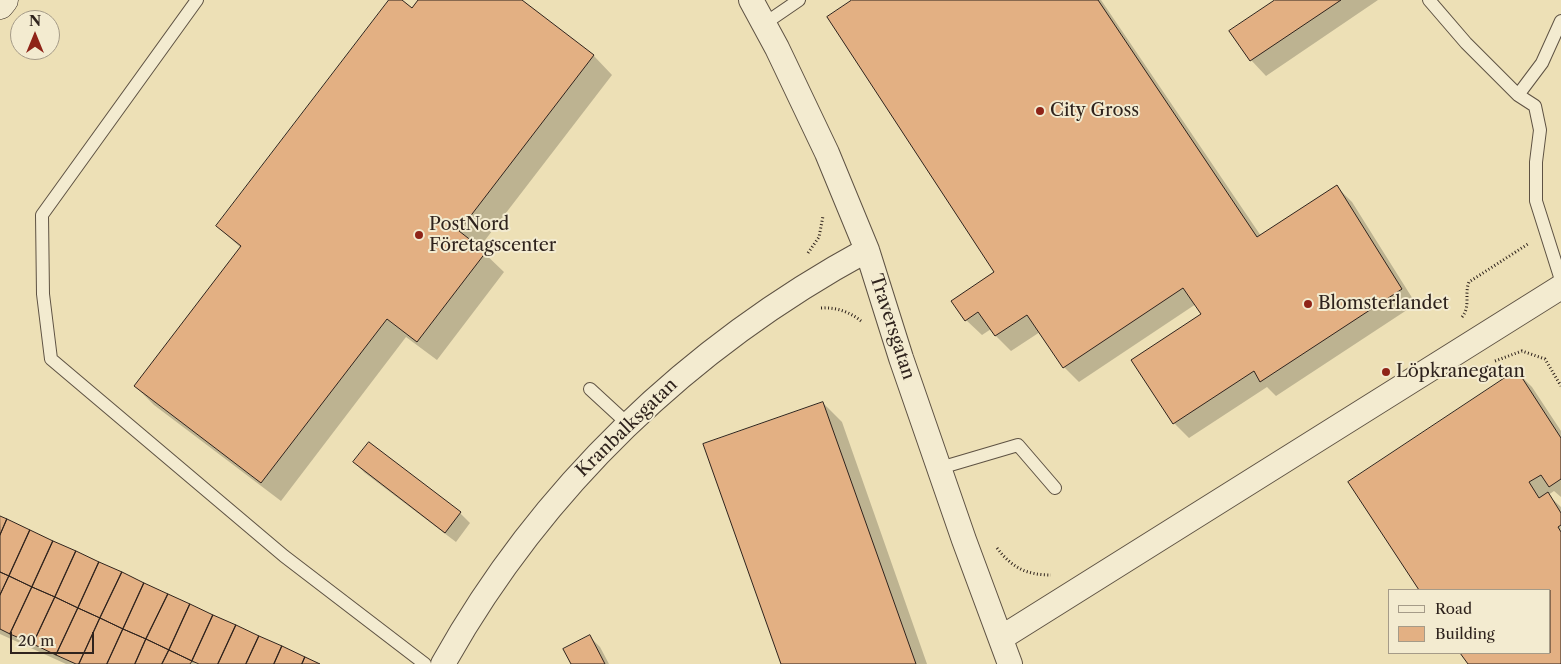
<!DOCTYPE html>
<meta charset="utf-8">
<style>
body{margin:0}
#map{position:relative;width:1561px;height:664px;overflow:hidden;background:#ede0b6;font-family:"Libre Caslon Text",serif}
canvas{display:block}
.legend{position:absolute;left:1388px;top:589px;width:162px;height:65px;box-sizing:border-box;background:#f3ebd0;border:1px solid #a59b88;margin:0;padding:6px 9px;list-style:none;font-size:15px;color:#2f231d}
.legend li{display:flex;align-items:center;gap:10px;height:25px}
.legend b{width:25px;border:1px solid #a59b88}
.north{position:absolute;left:10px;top:10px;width:50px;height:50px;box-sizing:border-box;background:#f3ebd0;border:1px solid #a59b88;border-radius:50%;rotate:0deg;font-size:14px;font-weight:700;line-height:20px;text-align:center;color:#2f231d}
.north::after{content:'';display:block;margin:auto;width:18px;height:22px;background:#8f2418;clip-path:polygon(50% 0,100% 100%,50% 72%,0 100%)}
.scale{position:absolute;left:10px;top:632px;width:84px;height:22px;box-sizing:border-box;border:2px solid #2f231d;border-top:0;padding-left:6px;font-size:15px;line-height:18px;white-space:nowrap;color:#2f231d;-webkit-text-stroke:4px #f3ebd0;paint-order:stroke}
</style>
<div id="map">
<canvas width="1561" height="664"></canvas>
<ul class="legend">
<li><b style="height:6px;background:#f3ebd0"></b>Road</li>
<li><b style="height:14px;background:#e3b083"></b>Building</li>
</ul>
<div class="north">N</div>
<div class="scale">20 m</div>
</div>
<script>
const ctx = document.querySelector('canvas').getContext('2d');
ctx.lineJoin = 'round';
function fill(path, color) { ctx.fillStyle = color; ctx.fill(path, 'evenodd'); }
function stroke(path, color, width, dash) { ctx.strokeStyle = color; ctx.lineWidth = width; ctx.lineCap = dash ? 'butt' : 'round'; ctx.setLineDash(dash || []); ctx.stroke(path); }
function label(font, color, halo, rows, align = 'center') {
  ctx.font = font + ' "Libre Caslon Text",serif'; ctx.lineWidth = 4; ctx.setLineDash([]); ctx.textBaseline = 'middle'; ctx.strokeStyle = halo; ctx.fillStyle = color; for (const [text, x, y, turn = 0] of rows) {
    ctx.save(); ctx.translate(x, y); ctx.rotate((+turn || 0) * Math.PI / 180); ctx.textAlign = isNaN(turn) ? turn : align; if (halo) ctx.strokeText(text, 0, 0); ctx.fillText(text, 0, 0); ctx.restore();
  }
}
fill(new Path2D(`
 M 391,0 L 400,0 L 412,9 L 419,0 L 520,0 L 594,56 L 612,75 L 479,248 L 504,272 L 437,360 L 406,337 L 281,501 L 154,405 L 135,386 L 241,248 L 217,226 Z
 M 855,0 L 1101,0 L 1261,236 L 1337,187 L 1352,202 L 1416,304 L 1276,396 L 1267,387 L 1189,438 L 1174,423 L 1203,314 L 1196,304 L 1079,382 L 1064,367 L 1040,332 L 1011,351 L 996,336 L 991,329 L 982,335 L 966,320 L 996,272 Z
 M 1277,0 L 1378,0 L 1266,76 L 1251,60 Z
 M 1517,372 L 1532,387 L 1561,431 L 1561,497 L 1554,491 L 1548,495 L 1561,507 L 1561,664 L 1469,664 L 1462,653 L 1550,653 L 1550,590 L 1421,590 L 1350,482 Z
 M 823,403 L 842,422 L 927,664 L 783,664 Z
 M 354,462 L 460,513 L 470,523 L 456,542 L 365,473 Z
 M 0,517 L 317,664 L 66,664 L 0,634 Z
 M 590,637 L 600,647 L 609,664 L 572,664 Z`), '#0003');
const building = new Path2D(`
 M 389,0 L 402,0 L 412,8 L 418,0 L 522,0 L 594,55 L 459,231 L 486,252 L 417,342 L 387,319 L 261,483 L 134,386 L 241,246 L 216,226 Z
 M 852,0 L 1098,0 L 1257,237 L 1337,185 L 1402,289 L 1260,382 L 1254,371 L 1173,424 L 1131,360 L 1201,314 L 1183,288 L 1063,368 L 1027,315 L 995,336 L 978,312 L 965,321 L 951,301 L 994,272 L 827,17 Z
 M 1275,0 L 1341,0 L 1250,61 L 1229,31 Z
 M 1517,370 L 1561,438 L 1561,479 L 1549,487 L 1541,475 L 1529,482 L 1539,498 L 1548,492 L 1561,513 L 1561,525 L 1558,527 L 1561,532 L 1561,664 L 1468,664 L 1460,653 L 1550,653 L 1550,590 L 1419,590 L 1348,482 Z
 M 823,402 L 916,664 L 781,664 L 703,444 Z
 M 369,442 L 461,512 L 445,533 L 353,462 Z
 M 0,516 L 7,519 L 0,535 Z
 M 7,519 L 30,530 L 9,576 L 0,572 L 0,535 Z
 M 30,530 L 53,541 L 32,587 L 9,576 Z
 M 53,541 L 76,551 L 55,597 L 32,587 Z
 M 76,551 L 99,562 L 78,608 L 55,597 Z
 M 99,562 L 122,572 L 100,618 L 78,608 Z
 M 0,572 L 9,576 L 0,595 Z
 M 122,572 L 144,583 L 123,629 L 100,618 Z
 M 9,576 L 32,587 L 10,634 L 0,629 L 0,595 Z
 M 144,583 L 168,594 L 146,639 L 123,629 Z
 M 32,587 L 55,597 L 33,644 L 10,634 Z
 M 168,594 L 190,604 L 169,650 L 146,639 Z
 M 55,597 L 78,608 L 56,655 L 33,644 Z
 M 190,604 L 213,615 L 192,661 L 169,650 Z
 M 78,608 L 100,618 L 79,664 L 76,664 L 56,655 Z
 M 213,615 L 236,625 L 218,664 L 199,664 L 192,661 Z
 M 100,618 L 123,629 L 107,664 L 79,664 Z
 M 236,625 L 259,636 L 246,664 L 218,664 Z
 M 123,629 L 146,639 L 135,664 L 107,664 Z
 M 590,635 L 605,664 L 571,664 L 563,649 Z
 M 259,636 L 282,646 L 274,664 L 246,664 Z
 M 146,639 L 169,650 L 162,664 L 135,664 Z
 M 282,646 L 305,657 L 302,664 L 274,664 Z
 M 169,650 L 192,661 L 190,664 L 162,664 Z
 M 305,657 L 320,664 L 302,664 Z`);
fill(building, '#e3b083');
stroke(building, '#2f231d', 1);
const lane = new Path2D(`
 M 197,0 L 42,215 L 43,294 L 51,359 L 284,556 L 425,664
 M 1429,0 L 1466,43 L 1518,95 L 1535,106 L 1540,130 L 1536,162 L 1536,201 L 1561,280
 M 764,24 L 799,0
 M 1518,95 L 1542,63 L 1561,21
 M 590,389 L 628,424
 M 940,468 L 1018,445 L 1055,488`);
const street = new Path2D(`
 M 751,0 L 777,48 L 827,153 L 867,250 L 901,358 L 964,540 L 1010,664
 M 1001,638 L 1561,287
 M 443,664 C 541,488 690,346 867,250`);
const secondary = new Path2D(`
 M 0,5 L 4,0`);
stroke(lane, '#5e5243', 14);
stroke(street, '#5e5243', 26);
stroke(secondary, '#2f231d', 29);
stroke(new Path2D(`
 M 808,253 L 819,237 L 823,216
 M 821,308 C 836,307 850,312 861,321
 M 1462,317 C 1471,306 1464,294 1469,282 L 1528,244
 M 1495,361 L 1522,351 L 1545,359 L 1561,386
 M 997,548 C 1012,568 1027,575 1051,575`), '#2f231d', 3, [1, 2.5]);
stroke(lane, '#f3ebd0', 12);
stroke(street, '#f3ebd0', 24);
stroke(secondary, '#f3ebd0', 28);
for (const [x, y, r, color] of [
 [1040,111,5,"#8f2418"],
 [419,235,5,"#8f2418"],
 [1308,304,5,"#8f2418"],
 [1386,372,5,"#8f2418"]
]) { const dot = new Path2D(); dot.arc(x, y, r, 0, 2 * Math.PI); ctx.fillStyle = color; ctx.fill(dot); stroke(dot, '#f3ebd0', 2); }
label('18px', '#2f231d', '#f3ebd0', [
 ["City Gross",1050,111],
 ["PostNord",429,225],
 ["Företagscenter",429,246],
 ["Blomsterlandet",1318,304],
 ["Löpkranegatan",1396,372]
], 'left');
label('18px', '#2f231d', '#f3ebd0', [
 ["Traversgatan",892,327,72],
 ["Kranbalksgatan",627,428,-44]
]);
</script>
